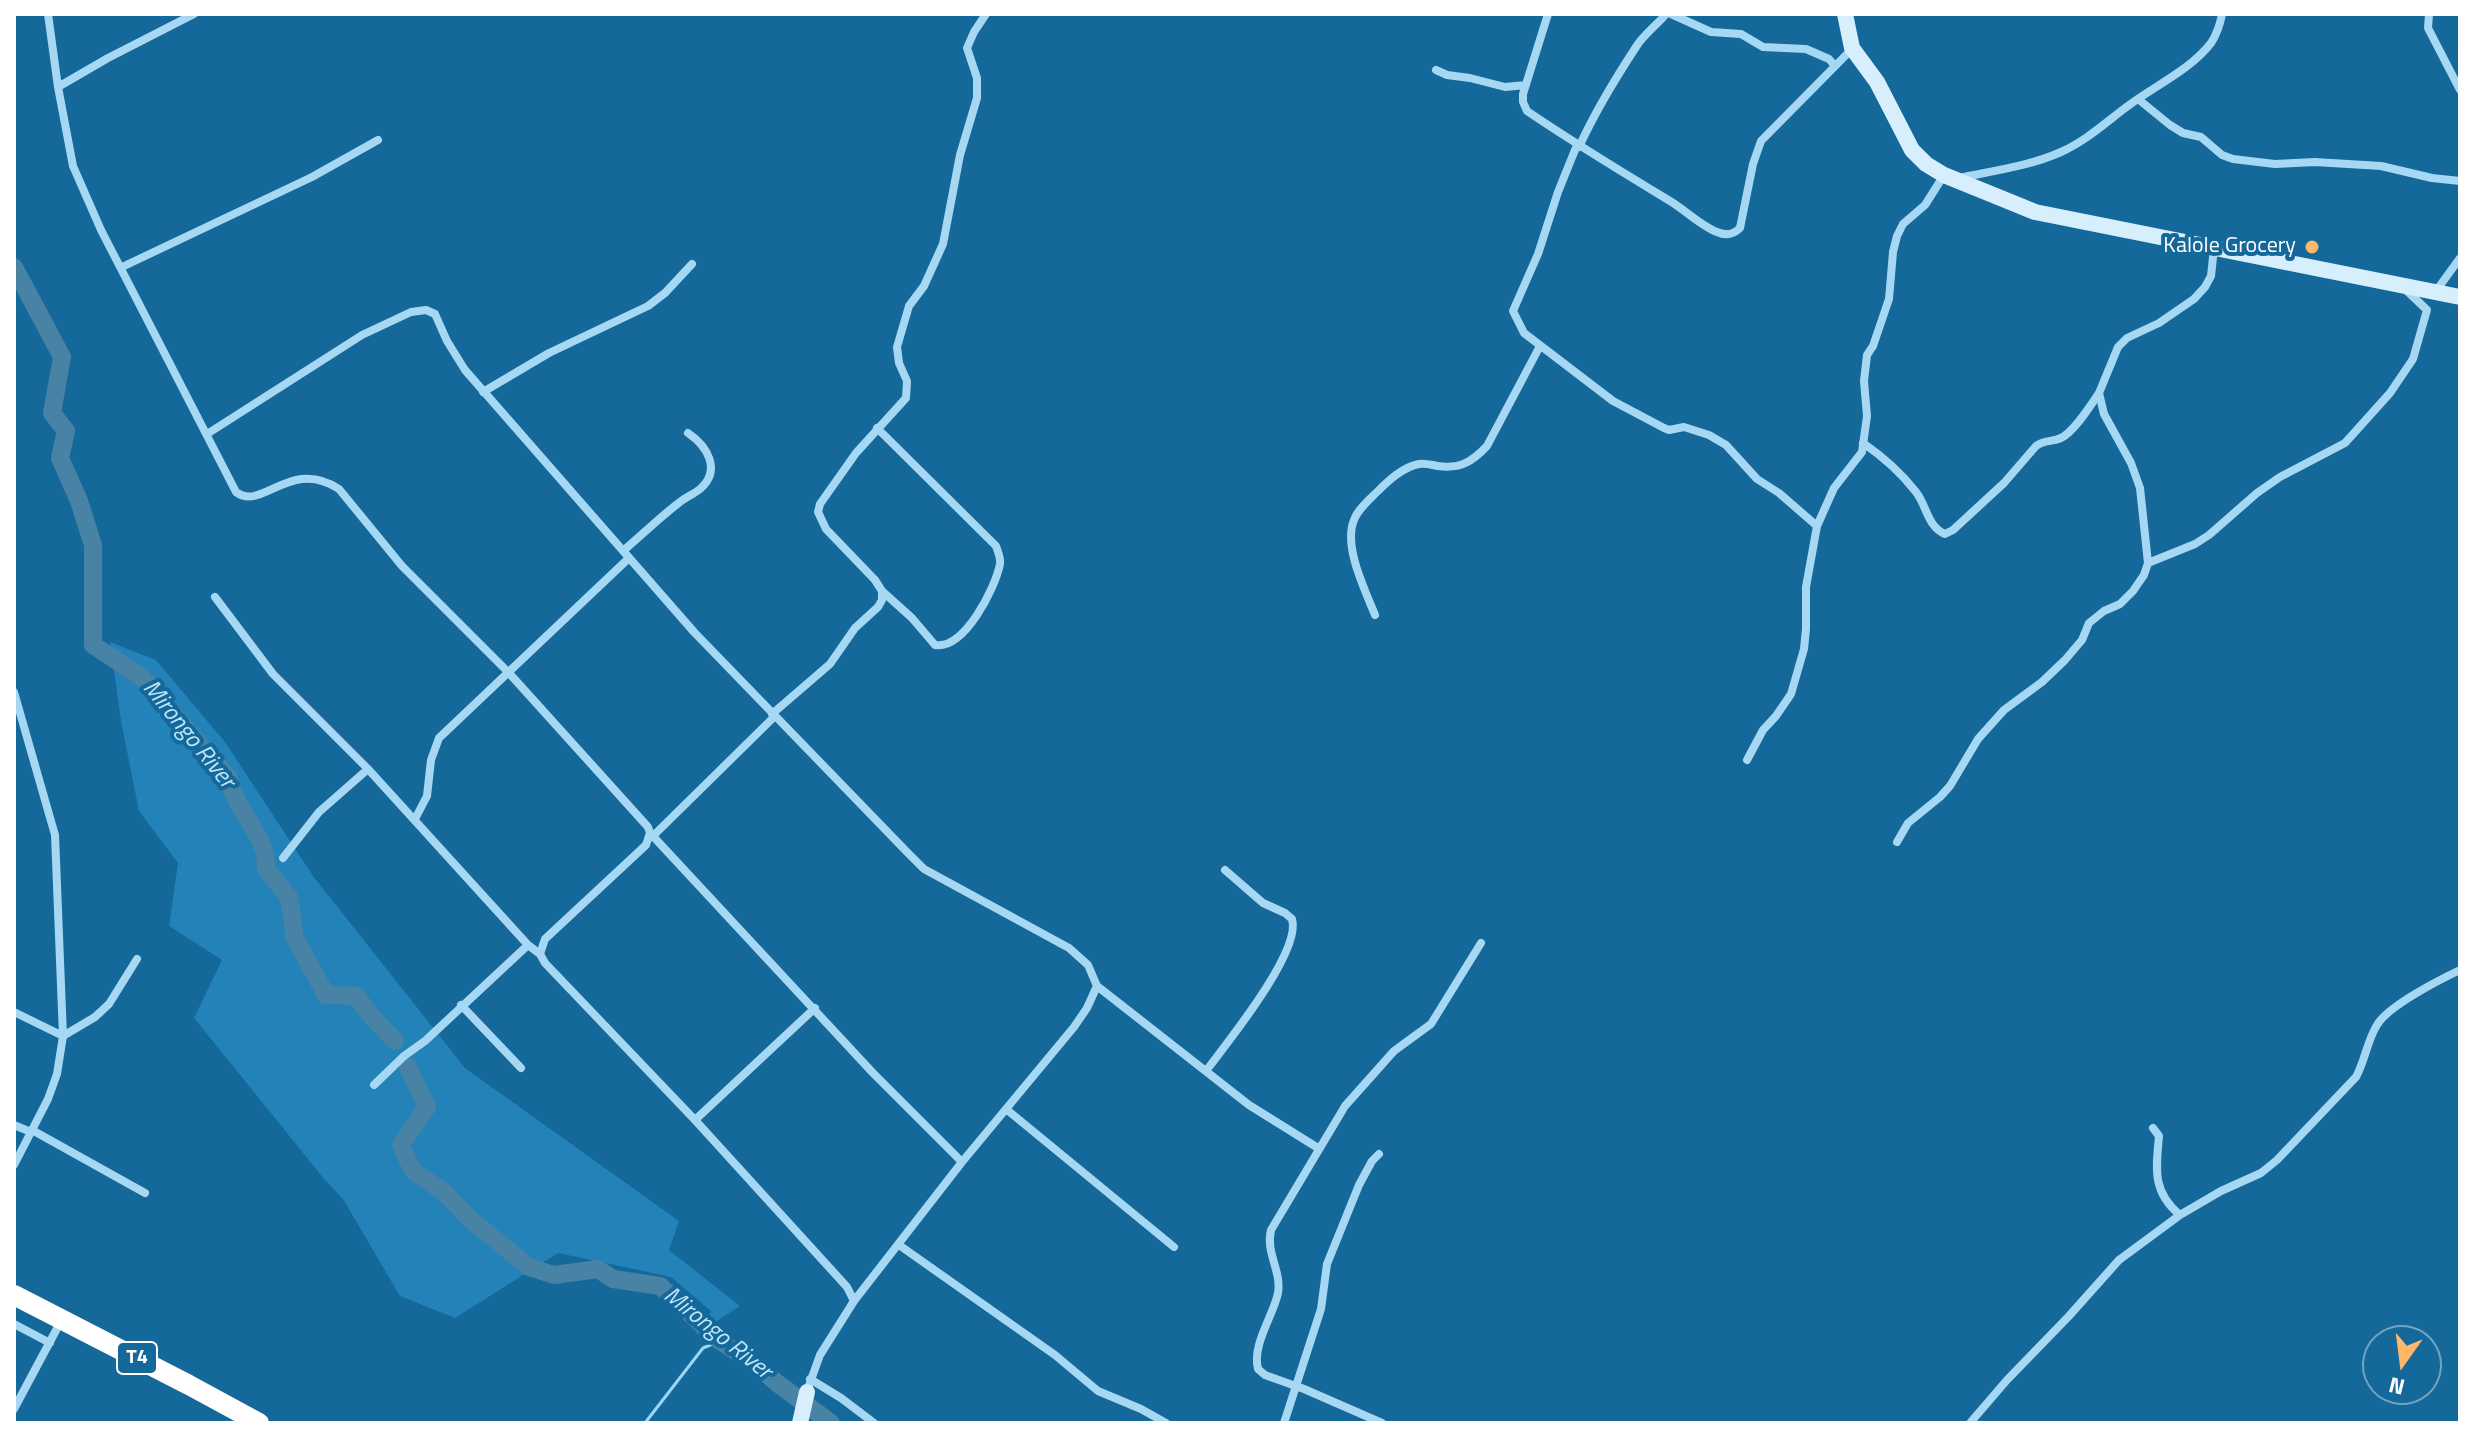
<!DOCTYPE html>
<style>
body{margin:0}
#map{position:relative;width:2474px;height:1437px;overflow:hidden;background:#14689a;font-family:"Titillium Web",sans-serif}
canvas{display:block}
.frame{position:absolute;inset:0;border:16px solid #fff;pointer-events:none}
.north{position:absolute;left:2362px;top:1325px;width:80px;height:80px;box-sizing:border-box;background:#14689a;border:2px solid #72a4c2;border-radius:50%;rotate:194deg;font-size:22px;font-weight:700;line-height:32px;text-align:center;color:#fff}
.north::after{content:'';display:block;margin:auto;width:28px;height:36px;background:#ffb769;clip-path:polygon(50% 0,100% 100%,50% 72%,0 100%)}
</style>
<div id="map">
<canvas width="2474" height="1437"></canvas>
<div class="frame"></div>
<div class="north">N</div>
</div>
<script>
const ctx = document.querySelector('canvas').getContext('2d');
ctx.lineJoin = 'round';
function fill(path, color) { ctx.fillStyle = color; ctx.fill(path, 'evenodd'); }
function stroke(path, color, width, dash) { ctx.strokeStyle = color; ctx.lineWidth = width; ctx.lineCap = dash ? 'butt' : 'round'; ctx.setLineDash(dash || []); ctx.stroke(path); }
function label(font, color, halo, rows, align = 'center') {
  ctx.font = font + ' "Titillium Web",sans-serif'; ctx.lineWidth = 8; ctx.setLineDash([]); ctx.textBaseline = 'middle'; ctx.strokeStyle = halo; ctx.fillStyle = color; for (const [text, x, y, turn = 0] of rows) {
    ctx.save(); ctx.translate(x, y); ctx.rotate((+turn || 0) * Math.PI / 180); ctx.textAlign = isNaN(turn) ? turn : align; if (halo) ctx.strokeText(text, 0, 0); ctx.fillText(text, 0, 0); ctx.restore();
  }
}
fill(new Path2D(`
 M 110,642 L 156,660 L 225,742 L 313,876 L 465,1068 L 679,1221 L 669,1250 L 740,1306 L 695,1335 L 711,1311 L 671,1277 L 558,1253 L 455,1318 L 400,1296 L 343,1199 L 325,1180 L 194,1018 L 222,960 L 169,926 L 178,863 L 139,811 L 121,721 Z`), '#2382b7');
stroke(new Path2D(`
 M 645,1423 L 703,1348 L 720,1341`), '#9ad6f6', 3);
stroke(new Path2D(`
 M 14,267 L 62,357 L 52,413 L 66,431 L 60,458 L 79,501 L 93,545 L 93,645 L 141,677 L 229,778 C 235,812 268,834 266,869 L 289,897 L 295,938 L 326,995 L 356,996 L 372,1017 L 395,1041
 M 408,1067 L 427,1107 L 401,1145 L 413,1171 L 444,1192 L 471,1220 L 529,1267 L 554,1275 L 598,1269 L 613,1279 L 660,1286 L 720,1341 L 754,1363 L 777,1383 L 831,1423`), '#4883a5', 18);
stroke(new Path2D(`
 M 48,14 L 58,87 L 73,166 L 101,230 L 236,492 C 262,512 290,457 339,489 L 402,566 L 509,673 L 648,827 L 650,833 L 646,845 L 545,939 L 540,954 L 545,963 L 695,1120 L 847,1287 L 854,1301 L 820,1355 L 807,1391
 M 1548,14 L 1523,94 L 1523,102 L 1527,111 C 1574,143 1622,172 1670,201 C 1685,210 1701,226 1717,232 C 1726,236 1734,234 1740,228 L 1753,164 L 1761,141 L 1852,49
 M 1671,14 L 1711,32 L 1741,34 L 1763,47 L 1806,49 L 1829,59 L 1835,66
 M 2429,14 L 2428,28 L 2460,90
 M 1436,70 L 1447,75 L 1470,78 L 1505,87 L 1526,85
 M 58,87 L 108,58 L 194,14
 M 2138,99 L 2170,125 L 2183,133 L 2201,137 L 2222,155 L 2233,159 L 2275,164 L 2315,162 L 2381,166 L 2432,178 L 2460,181
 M 1577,145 L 1558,192 L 1538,254 L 1513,311 L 1524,333 L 1613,401 L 1664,428 L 1669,430 L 1684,427 L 1709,435 L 1726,445 L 1757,479 L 1779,493 L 1817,526
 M 1579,147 C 1595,112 1615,79 1636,47 C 1643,35 1657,25 1666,14
 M 1959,178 C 1992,171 2030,166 2061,152 C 2088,140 2108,120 2132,103 C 2158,84 2191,69 2211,43 C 2217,34 2220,25 2222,14
 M 122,267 L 312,177 L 378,140
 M 2436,291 L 2460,258
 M 483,392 L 549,353 L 648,306 L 665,293 L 692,264
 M 877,428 L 996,546 C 998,552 1001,558 1000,564 C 995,589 964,650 935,645 L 912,618 L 882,591
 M 207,434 L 362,335 L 411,312 L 426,310 L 435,314 L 447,341 L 465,370 L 694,632 L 907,852 L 924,869 L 1069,948 L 1088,965 L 1097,986 L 1087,1008 L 1074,1027 L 962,1162 L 854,1301
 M 1863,443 C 1882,456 1902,474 1916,492 C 1927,506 1927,526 1945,534 L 1953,530 L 2004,483 L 2036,446 C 2044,440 2052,442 2061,438 C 2074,432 2091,405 2099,393
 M 623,551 C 642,535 660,517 680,502 C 686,497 694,494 700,489 C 722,470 707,446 688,433
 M 2148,563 L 2195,544 L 2209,535 L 2257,493 L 2280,477 L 2345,443 L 2390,393 L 2413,359 L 2427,310 L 2406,290
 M 215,597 L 273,674 L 368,769 L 528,945 L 540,954
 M 1375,615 C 1365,590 1343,546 1354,520 C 1358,509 1370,499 1378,491 C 1389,480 1403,467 1419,464 C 1425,463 1432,465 1438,466 C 1460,469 1472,462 1487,446 L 1540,346
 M 14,692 L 55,835 L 63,1036 L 57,1074 L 48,1099 L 14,1165
 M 772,714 L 830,664 L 855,628 L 878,607 L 882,600 L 882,591 L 875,580 L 826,529 L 818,512 L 820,504 L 856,453 L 906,398 L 907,381 L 899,363 L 897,347 L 909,306 L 924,286 L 943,244 L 960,155 L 977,98 L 977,78 L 967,48 L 974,32 L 986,14
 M 1747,760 L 1763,730 L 1776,716 L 1791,694 L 1804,649 L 1806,629 L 1806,587 L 1817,526 L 1834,488 L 1862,452 L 1867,416 L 1864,381 L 1867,355 L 1873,346 L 1889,299 L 1893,252 L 1897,236 L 1903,224 L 1925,205 L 1944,175
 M 415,819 L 427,796 L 431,760 L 439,738 L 629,558
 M 650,833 L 873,1073 L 962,1162
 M 653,836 L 774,717
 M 1897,842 L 1908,823 L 1940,797 L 1950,786 L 1978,739 L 2004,710 L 2042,682 L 2065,660 L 2082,640 L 2089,623 L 2104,611 L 2120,604 L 2133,591 L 2144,575 L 2148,563 L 2140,488 L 2131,463 L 2104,414 L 2099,393 L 2118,347 L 2127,338 L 2159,323 L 2194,299 L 2205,287 L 2211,276 L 2214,248
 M 283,858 L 319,812 L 368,769
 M 1097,986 L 1249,1105 L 1318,1148
 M 461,1005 L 521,1068
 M 14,1012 L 63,1036 L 95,1017 L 109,1004 L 137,959
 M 1206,1071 C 1227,1043 1302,951 1292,919 L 1285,913 L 1263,903 L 1225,870
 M 374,1085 L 404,1056 L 425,1041 L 528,945
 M 1006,1109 L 1174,1247
 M 695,1120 L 815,1008
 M 14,1125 L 31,1132
 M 2153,1128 L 2159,1136 C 2156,1169 2152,1192 2180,1215
 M 32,1130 L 145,1193
 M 899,1245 L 1055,1355 L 1098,1391 L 1141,1409 L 1166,1423
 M 14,1324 L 50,1343
 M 810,1379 L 841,1398 L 874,1423
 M 14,1409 L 61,1321
 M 1284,1423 L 1321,1309 L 1327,1264 L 1359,1185 L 1372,1161 L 1379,1154
 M 1382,1423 L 1304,1389 L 1265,1375 L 1258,1369 C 1252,1346 1271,1319 1277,1297 C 1284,1274 1265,1254 1271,1230 L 1345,1106 L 1394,1051 L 1431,1024 L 1481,943
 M 1970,1423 L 2007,1380 L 2069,1316 L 2119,1260 L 2180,1215 L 2221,1191 L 2261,1173 L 2277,1160 L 2356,1077 C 2365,1061 2367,1041 2377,1025 C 2388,1006 2439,980 2460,970`), '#a7d8f3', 8);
stroke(new Path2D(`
 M 1845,14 L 1852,48 L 1877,82 L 1912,150 L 1926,164 L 1944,175 L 2035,212 L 2460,297
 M 800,1423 L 807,1392`), '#d7eefd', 16);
stroke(new Path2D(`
 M 14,1295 L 189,1385 L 259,1423`), '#fff', 20);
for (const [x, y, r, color] of [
 [2312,247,8,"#ffb769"]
]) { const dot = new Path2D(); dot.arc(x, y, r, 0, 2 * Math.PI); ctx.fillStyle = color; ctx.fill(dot); stroke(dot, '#14689a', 3); }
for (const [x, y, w] of [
 [137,1358,40]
]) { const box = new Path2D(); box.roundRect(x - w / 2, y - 16, w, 32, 6); ctx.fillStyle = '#14689a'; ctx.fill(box); stroke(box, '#fff', 2); }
label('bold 20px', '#fff', null, [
 ["T4",137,1358]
]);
label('22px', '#fff', '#14689a', [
 ["Kalole Grocery",2296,247]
], 'right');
label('italic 24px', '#bfe6fa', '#14689a', [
 ["Mirongo River",188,735,51],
 ["Mirongo River",717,1334,39]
]);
</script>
